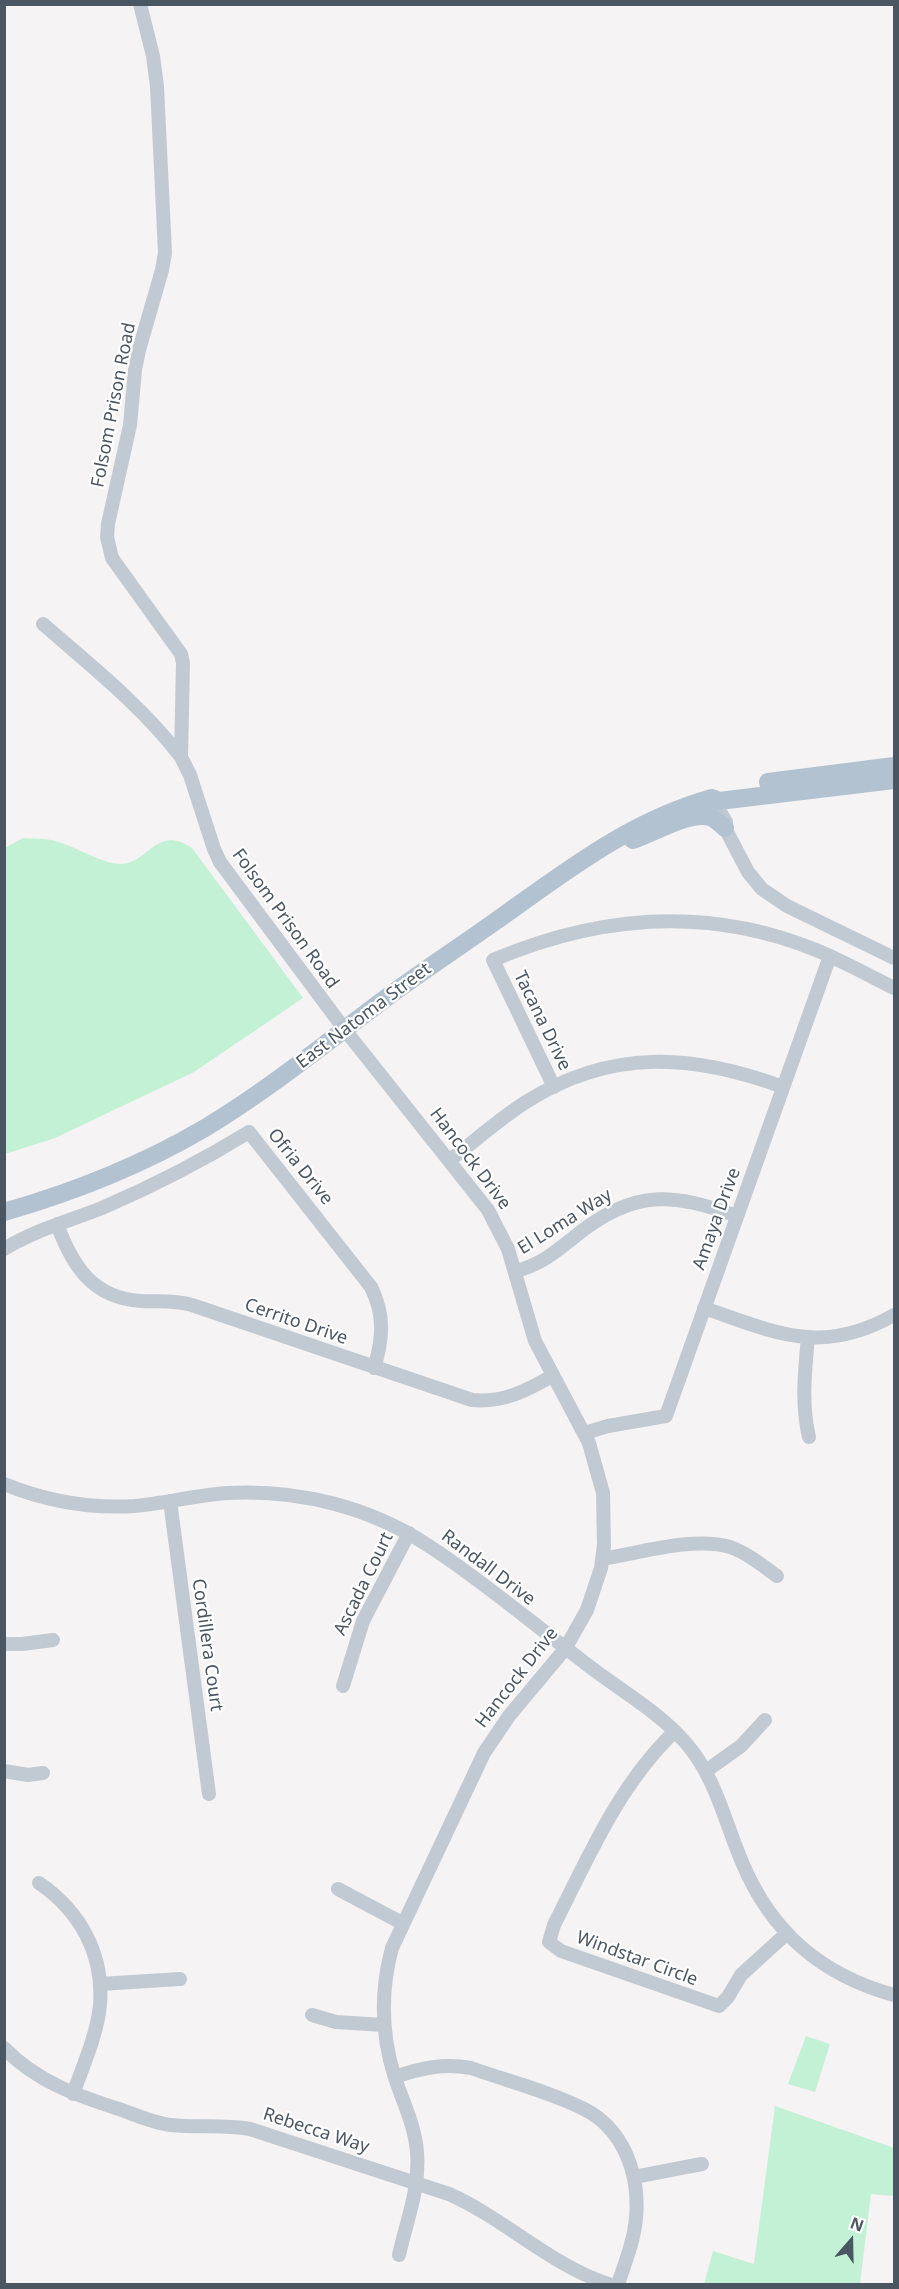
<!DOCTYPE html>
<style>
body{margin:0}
#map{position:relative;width:899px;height:2289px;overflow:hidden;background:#f5f3f3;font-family:"Noto Sans",sans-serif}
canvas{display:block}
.frame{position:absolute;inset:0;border:6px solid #4a5661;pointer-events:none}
.north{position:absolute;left:821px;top:2211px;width:60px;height:60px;-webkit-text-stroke:4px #fff;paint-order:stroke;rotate:20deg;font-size:16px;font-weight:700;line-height:24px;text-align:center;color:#4a5661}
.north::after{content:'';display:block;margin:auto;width:21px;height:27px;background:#4a5661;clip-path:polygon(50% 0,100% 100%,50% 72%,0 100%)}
</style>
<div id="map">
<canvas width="899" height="2289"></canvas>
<div class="frame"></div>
<div class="north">N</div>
</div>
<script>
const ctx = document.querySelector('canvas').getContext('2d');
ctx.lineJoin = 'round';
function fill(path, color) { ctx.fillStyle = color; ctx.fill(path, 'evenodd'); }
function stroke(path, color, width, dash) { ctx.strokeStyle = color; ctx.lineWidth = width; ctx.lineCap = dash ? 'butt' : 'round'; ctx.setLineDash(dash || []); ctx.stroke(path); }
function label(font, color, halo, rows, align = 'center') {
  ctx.font = font + ' "Noto Sans",sans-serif'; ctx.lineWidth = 4.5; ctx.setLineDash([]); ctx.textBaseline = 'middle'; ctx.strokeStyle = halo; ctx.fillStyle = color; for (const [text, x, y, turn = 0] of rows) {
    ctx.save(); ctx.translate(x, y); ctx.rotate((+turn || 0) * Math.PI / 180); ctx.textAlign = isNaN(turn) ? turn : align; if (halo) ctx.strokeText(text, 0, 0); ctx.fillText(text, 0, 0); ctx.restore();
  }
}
fill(new Path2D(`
 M 23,838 C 32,839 42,838 51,840 C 72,844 101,864 121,864 C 148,864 156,824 192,848 L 303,998 L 194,1072 L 55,1138 L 5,1154 L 5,848 Z
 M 806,2036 L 830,2044 L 815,2092 L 788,2084 Z
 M 775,2106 L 894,2148 L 894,2196 L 871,2194 L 860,2284 L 704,2284 L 713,2251 L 754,2264 Z`), '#c3f1d5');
stroke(new Path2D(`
 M 140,4 L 153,56 L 157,86 L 165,253 L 162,270 L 139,350 L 135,370 L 130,425 L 108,524 L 107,537 L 112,558 L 181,654 L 183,663 L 181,757 L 190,775 L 214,849 L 220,862 L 345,1030 L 488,1210 L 508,1249 L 535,1341 L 589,1443 L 603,1493 L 604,1545 L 601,1568 L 587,1610 L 565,1649 L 509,1716 L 484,1753 L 392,1948 C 380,1992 381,2034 395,2078 C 403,2102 415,2126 417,2152 C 420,2189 407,2219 399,2255
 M 43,624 C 91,666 142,706 181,757
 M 712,798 L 726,822 L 725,828 L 748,872 L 762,889 L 787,906 L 894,958
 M 554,1087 L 493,960 C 599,915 708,906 816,950 C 843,961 868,975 894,988
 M 450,1160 C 475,1141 499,1119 526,1102 C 611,1048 693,1054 783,1087
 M 57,1224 C 72,1265 92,1298 141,1301 C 159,1302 174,1300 192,1305 L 472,1400 C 503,1403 526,1391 552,1376
 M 4,1249 C 35,1230 69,1221 102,1208 C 153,1186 202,1161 249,1132 L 371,1287 C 385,1315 383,1339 374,1368
 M 516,1271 C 541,1265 558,1250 578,1234 C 635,1189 672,1193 737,1216
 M 704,1308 C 776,1333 822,1356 894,1315
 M 808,1337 C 805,1371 801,1403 809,1437
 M 585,1433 L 608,1426 L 666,1416 L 830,956
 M 4,1484 C 46,1501 89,1509 135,1506 C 166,1503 197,1495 228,1493 C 298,1489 370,1507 429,1546 C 483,1581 533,1624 585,1663 C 618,1689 657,1710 685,1742 C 716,1777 724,1820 742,1862 C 771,1932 821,1975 894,1995
 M 170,1501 L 209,1794
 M 602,1559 C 639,1553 695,1536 730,1547 C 747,1553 762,1565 777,1576
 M 4,1644 L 22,1644 L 53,1640
 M 343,1686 L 363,1621 L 409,1533
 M 675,1731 C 618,1786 589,1856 554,1925 L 549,1942 L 561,1951 L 719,2006 L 728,1997 L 741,1975 L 786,1934
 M 4,1771 L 28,1775 L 43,1773
 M 706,1771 L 741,1746 L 765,1720
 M 39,1883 C 80,1911 104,1954 100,2005 C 97,2035 83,2066 73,2094
 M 338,1889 L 402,1923
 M 100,1984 L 180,1979
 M 312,2015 L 336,2022 L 383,2025
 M 4,2048 C 37,2082 78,2096 122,2110 C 138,2116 154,2123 171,2125 C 197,2128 223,2124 250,2129 L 449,2194 C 505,2219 549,2264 608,2284
 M 395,2077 C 421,2068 443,2063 471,2068 C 507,2081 551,2092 584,2109 C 624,2129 640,2175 636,2218 C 634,2241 625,2263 618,2284
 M 634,2177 L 702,2164`), '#c1cad2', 14);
stroke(new Path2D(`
 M 768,782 L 894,766
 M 633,840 C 652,834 690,811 710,817 C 716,819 720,824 725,828
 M 4,1212 C 74,1192 142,1165 205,1128 C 266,1091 321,1047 378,1004 C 415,976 455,950 493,923 C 564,873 627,822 712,798 L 719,801 L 894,780`), '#b3c2d1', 18);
label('18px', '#4a5661', '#fff', [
 ["Folsom Prison Road",114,405,-79],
 ["Folsom Prison Road",285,919,54],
 ["East Natoma Street",364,1016,-37],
 ["Tacana Drive",542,1021,64],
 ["Hancock Drive",470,1159,53],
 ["Ofria Drive",300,1167,51],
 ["Amaya Drive",717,1219,-70],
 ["El Loma Way",565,1222,-32],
 ["Cerrito Drive",296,1322,19],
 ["Randall Drive",488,1568,37],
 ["Ascada Court",364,1584,-64],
 ["Cordillera Court",207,1645,82],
 ["Hancock Drive",517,1678,-52],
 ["Windstar Circle",637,1959,20],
 ["Rebecca Way",316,2131,18]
]);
</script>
